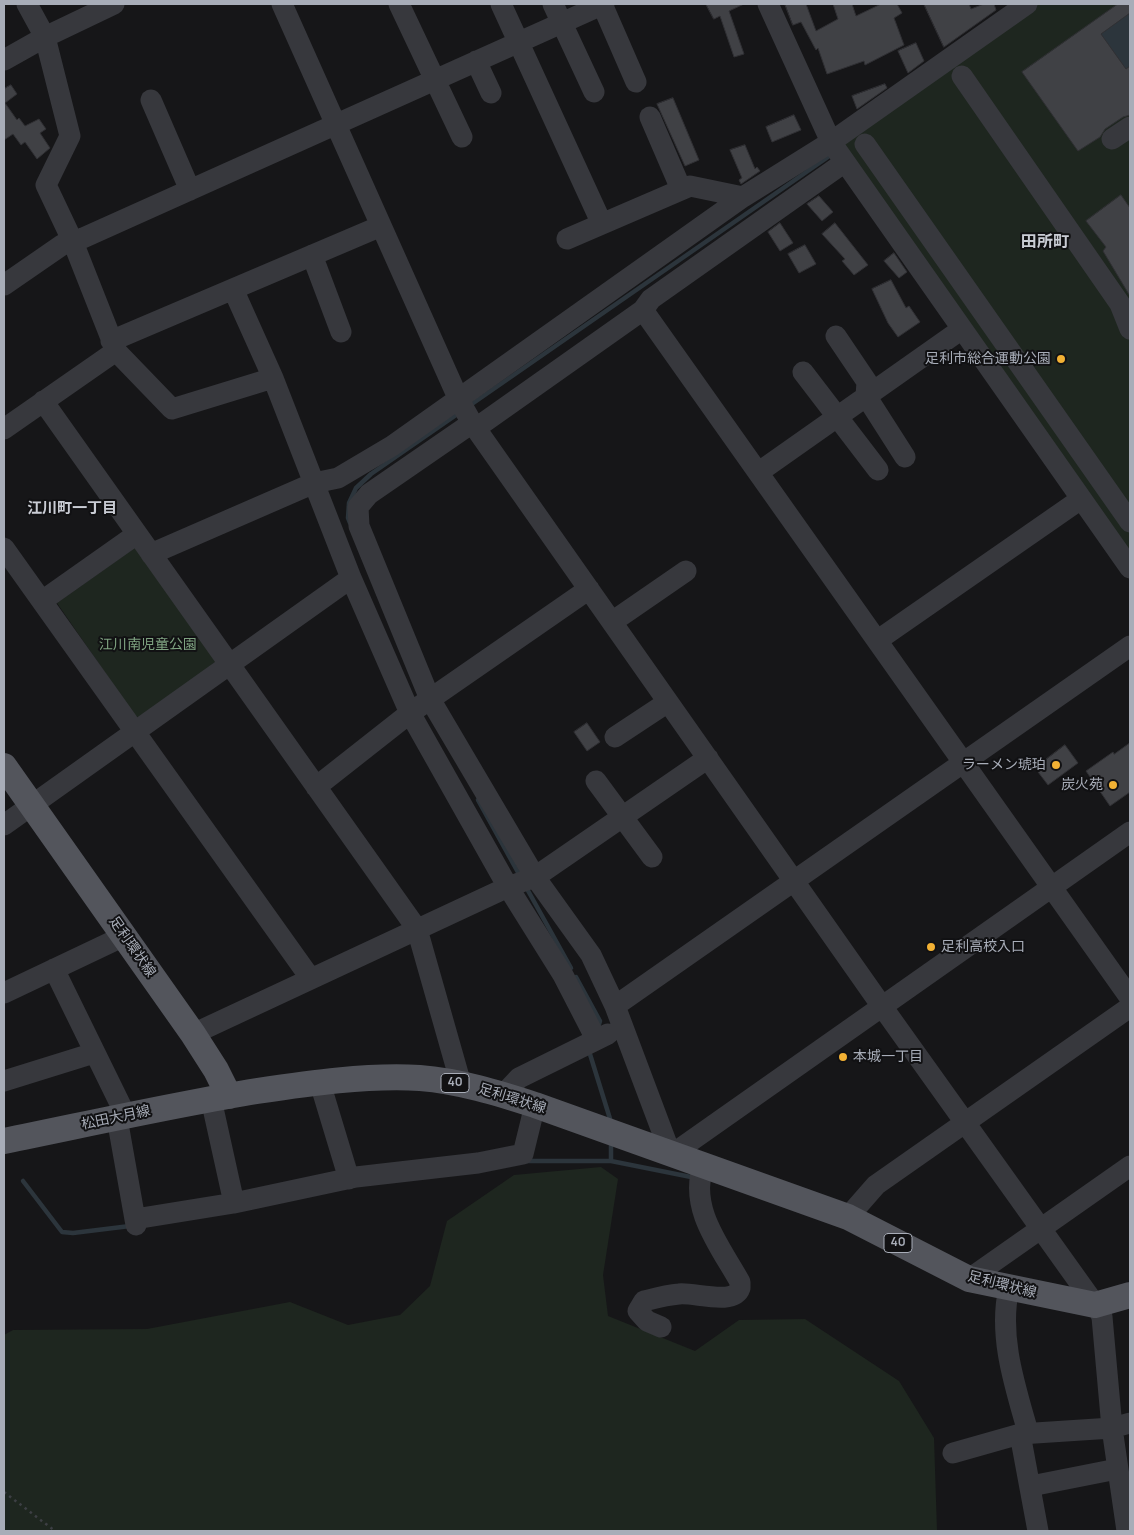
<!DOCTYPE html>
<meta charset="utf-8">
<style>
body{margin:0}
#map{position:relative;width:1134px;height:1535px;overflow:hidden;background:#161618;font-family:Manrope,sans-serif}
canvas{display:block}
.frame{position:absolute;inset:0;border:5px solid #a8adb8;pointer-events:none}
</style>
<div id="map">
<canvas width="1134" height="1535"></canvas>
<div class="frame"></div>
</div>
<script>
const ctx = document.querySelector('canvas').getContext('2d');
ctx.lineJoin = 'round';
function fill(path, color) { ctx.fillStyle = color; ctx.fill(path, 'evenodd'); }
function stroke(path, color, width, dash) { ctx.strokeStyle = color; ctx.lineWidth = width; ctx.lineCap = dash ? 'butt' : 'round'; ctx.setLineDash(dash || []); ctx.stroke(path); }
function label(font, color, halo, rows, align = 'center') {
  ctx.font = font + ' Manrope,"Noto Sans JP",sans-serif'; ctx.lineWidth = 4; ctx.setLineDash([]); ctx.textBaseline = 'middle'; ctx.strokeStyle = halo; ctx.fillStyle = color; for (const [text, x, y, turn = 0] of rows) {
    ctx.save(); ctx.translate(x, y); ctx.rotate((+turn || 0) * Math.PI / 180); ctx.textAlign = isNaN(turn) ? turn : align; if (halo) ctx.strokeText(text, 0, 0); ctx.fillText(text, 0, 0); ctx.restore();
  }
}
fill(new Path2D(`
 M 1036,4 L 1130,4 L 1130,557 L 841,141 Z
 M 136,547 L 219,659 L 143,719 L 135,716 L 57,603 Z
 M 601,1167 L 618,1179 L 603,1275 L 608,1316 L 695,1351 L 739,1320 L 805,1319 L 899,1381 L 934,1438 L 937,1531 L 4,1531 L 4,1335 L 13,1330 L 147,1329 L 290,1302 L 348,1325 L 400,1315 L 430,1286 L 447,1221 L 514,1175 Z`), '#1e261f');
fill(new Path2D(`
 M 1130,13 L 1130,66 L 1126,69 L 1101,34 Z`), '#2c353c');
stroke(new Path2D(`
 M 469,406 L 828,157
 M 350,523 L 348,518 L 349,503 L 356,488 L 371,474 L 459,413
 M 478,800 L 520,876
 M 526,887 L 571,968
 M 576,977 L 600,1021 L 598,1028
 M 589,1051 L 611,1122
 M 611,1140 L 611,1161
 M 525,1161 L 611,1161 L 696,1178
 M 23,1181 L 62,1232 L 73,1233 L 130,1226`), '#2c353c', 4.5);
const building = new Path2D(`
 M 706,4 L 744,4 L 729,11 L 744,54 L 734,57 L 720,16 L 714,19 Z
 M 785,4 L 806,4 L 816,31 L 838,19 L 833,4 L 852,4 L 856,16 L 881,4 L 897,4 L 902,13 L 894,18 L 904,45 L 865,65 L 864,61 L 827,74 L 818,48 L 816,50 L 801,22 L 793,25 Z
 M 924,4 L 969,4 L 971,9 L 984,4 L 994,4 L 996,10 L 944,47 Z
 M 1118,4 L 1130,4 L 1130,13 L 1101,34 L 1126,69 L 1130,66 L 1130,115 L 1123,117 L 1105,129 L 1100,137 L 1078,151 L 1022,72 Z
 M 916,43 L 924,61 L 908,73 L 898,51 Z
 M 885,84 L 887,88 L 857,109 L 852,96 Z
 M 11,85 L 17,94 L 5,103 L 17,120 L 19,118 L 25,126 L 39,119 L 46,129 L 40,133 L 50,148 L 37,159 L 25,142 L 21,145 L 13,134 L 4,140 L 4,89 Z
 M 673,98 L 699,160 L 685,166 L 657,104 Z
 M 794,115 L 801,130 L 772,142 L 766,127 Z
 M 745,145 L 755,169 L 757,167 L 760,171 L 741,184 L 739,180 L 742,178 L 730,150 Z
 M 1121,195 L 1130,208 L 1130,296 L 1103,251 L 1106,247 L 1086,221 Z
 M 819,196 L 833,212 L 822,221 L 807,204 Z
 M 780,223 L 793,243 L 780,251 L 768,232 Z
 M 835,223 L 868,265 L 854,275 L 842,261 L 845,259 L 822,234 Z
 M 805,245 L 816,264 L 799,273 L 788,254 Z
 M 894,253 L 907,272 L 899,278 L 884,261 Z
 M 891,280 L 906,308 L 909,306 L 920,322 L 898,337 L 888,323 L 872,289 Z
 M 587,723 L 600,742 L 587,751 L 574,732 Z
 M 1130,743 L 1130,792 L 1110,806 L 1086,771 L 1113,752 L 1114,754 Z
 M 1065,745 L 1078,763 L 1048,785 L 1035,768 Z`);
fill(building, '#404145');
stroke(building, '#303034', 1);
stroke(new Path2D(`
 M 4,1492 L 55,1531`), '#3d3f44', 2.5, [2.5, 4]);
stroke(new Path2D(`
 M 27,4 L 45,37 L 70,136 L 46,185 L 73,242 L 116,351 L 172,409 L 273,378
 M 282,4 L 459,400 L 472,423 L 881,1005 L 1099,1310 L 1102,1317 L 1112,1428 L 1127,1531
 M 399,4 L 462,137
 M 501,4 L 602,224
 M 553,4 L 594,92
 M 602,4 L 636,82
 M 768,4 L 831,142 L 1130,568
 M 4,60 L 45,37 L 114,4
 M 476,61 L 491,93
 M 962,76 L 1120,304 L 1130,329
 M 151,100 L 190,190
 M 650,117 L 681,189
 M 1112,139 L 1130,127
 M 865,144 L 1130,522
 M 567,239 L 690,186 L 743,197
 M 312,255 L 341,332
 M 4,285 L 62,245 L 83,238 L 604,4
 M 233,289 L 273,378 L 351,578 L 410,713 L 508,887 L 563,975 L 596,1039
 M 643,310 L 1130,998
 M 836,336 L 867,382 L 866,396 L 905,457
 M 111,341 L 381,226
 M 803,372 L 878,470
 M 43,401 L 417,929 L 461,1084
 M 472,423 L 369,494 L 358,507 L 359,526 L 430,699 L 535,877 L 591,955 L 615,1006 L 671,1155 L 1130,832
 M 476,428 L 643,310 L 651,299 L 845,162
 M 4,429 L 116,351
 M 759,472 L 962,329
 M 4,548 L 311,979
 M 151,554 L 314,483 L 338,478 L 392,446 L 743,197 L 831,142 L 1027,4
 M 42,601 L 137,534
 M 612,622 L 686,571
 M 878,640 L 1081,499
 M 615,737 L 668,702
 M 596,781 L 652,857
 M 316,787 L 410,713 L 589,589
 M 4,825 L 351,578
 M 54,969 L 126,1116
 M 4,993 L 124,936
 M 615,1006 L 1130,646
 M 193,1034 L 508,887 L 535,877 L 708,758
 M 4,1081 L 94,1053
 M 320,1083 L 349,1179
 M 503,1095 L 519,1078 L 608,1034
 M 211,1099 L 234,1203 L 356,1177 L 478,1163 L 523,1154 L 535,1105
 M 117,1118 L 136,1225
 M 848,1217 L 876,1185 L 1130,1007
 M 135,1219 L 234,1203
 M 969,1279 L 1130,1166
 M 1009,1288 C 998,1336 1015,1386 1028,1432
 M 661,1327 L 647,1321 L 638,1311 L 644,1301 C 656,1298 667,1295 679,1294 C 694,1292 734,1306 740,1288 L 740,1282 C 720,1246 689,1209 703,1166
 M 1020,1434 L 1038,1531
 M 953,1453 L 1020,1434 L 1112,1428 L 1130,1423
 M 1031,1486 L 1117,1469`), '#37383d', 21);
stroke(new Path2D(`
 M 4,766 L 193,1034 L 216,1070 L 229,1096
 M 4,1141 C 88,1124 172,1105 257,1091 C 311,1083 366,1075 420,1078 C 459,1081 498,1093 535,1105 L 848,1217 L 969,1279 L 1095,1305 L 1130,1295`), '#53555c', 26);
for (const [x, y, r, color] of [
 [1061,359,5,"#f2b134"],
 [1056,765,5,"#f2b134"],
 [1113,785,5,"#f2b134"],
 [931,947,5,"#f2b134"],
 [843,1057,5,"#f2b134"]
]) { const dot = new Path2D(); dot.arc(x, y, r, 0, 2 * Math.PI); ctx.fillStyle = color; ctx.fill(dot); stroke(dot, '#111113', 2); }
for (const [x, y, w] of [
 [455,1083,28],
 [898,1243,28]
]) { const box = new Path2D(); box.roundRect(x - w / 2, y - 9.5, w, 19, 4); ctx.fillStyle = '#111113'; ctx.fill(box); stroke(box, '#a8adb8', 1); }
label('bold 12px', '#a8adb8', null, [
 ["40",455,1083],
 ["40",898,1243]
]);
label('14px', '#a8adb8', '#111113', [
 ["足利市総合運動公園",1051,359],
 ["ラーメン琥珀",1046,765],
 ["炭火苑",1103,785],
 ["足利高校入口",941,947,"left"],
 ["本城一丁目",853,1057,"left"]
], 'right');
label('14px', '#7fa381', '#111113', [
 ["江川南児童公園",148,645]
]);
label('14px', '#a8adb8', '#111113', [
 ["足利環状線",132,947,55],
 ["足利環状線",512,1099,17],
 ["松田大月線",116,1118,-12],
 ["足利環状線",1002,1285,14]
]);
label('bold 15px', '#c9ccd4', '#111113', [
 ["江川町一丁目",72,509]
]);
label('bold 16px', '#c9ccd4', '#111113', [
 ["田所町",1045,243]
]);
</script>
